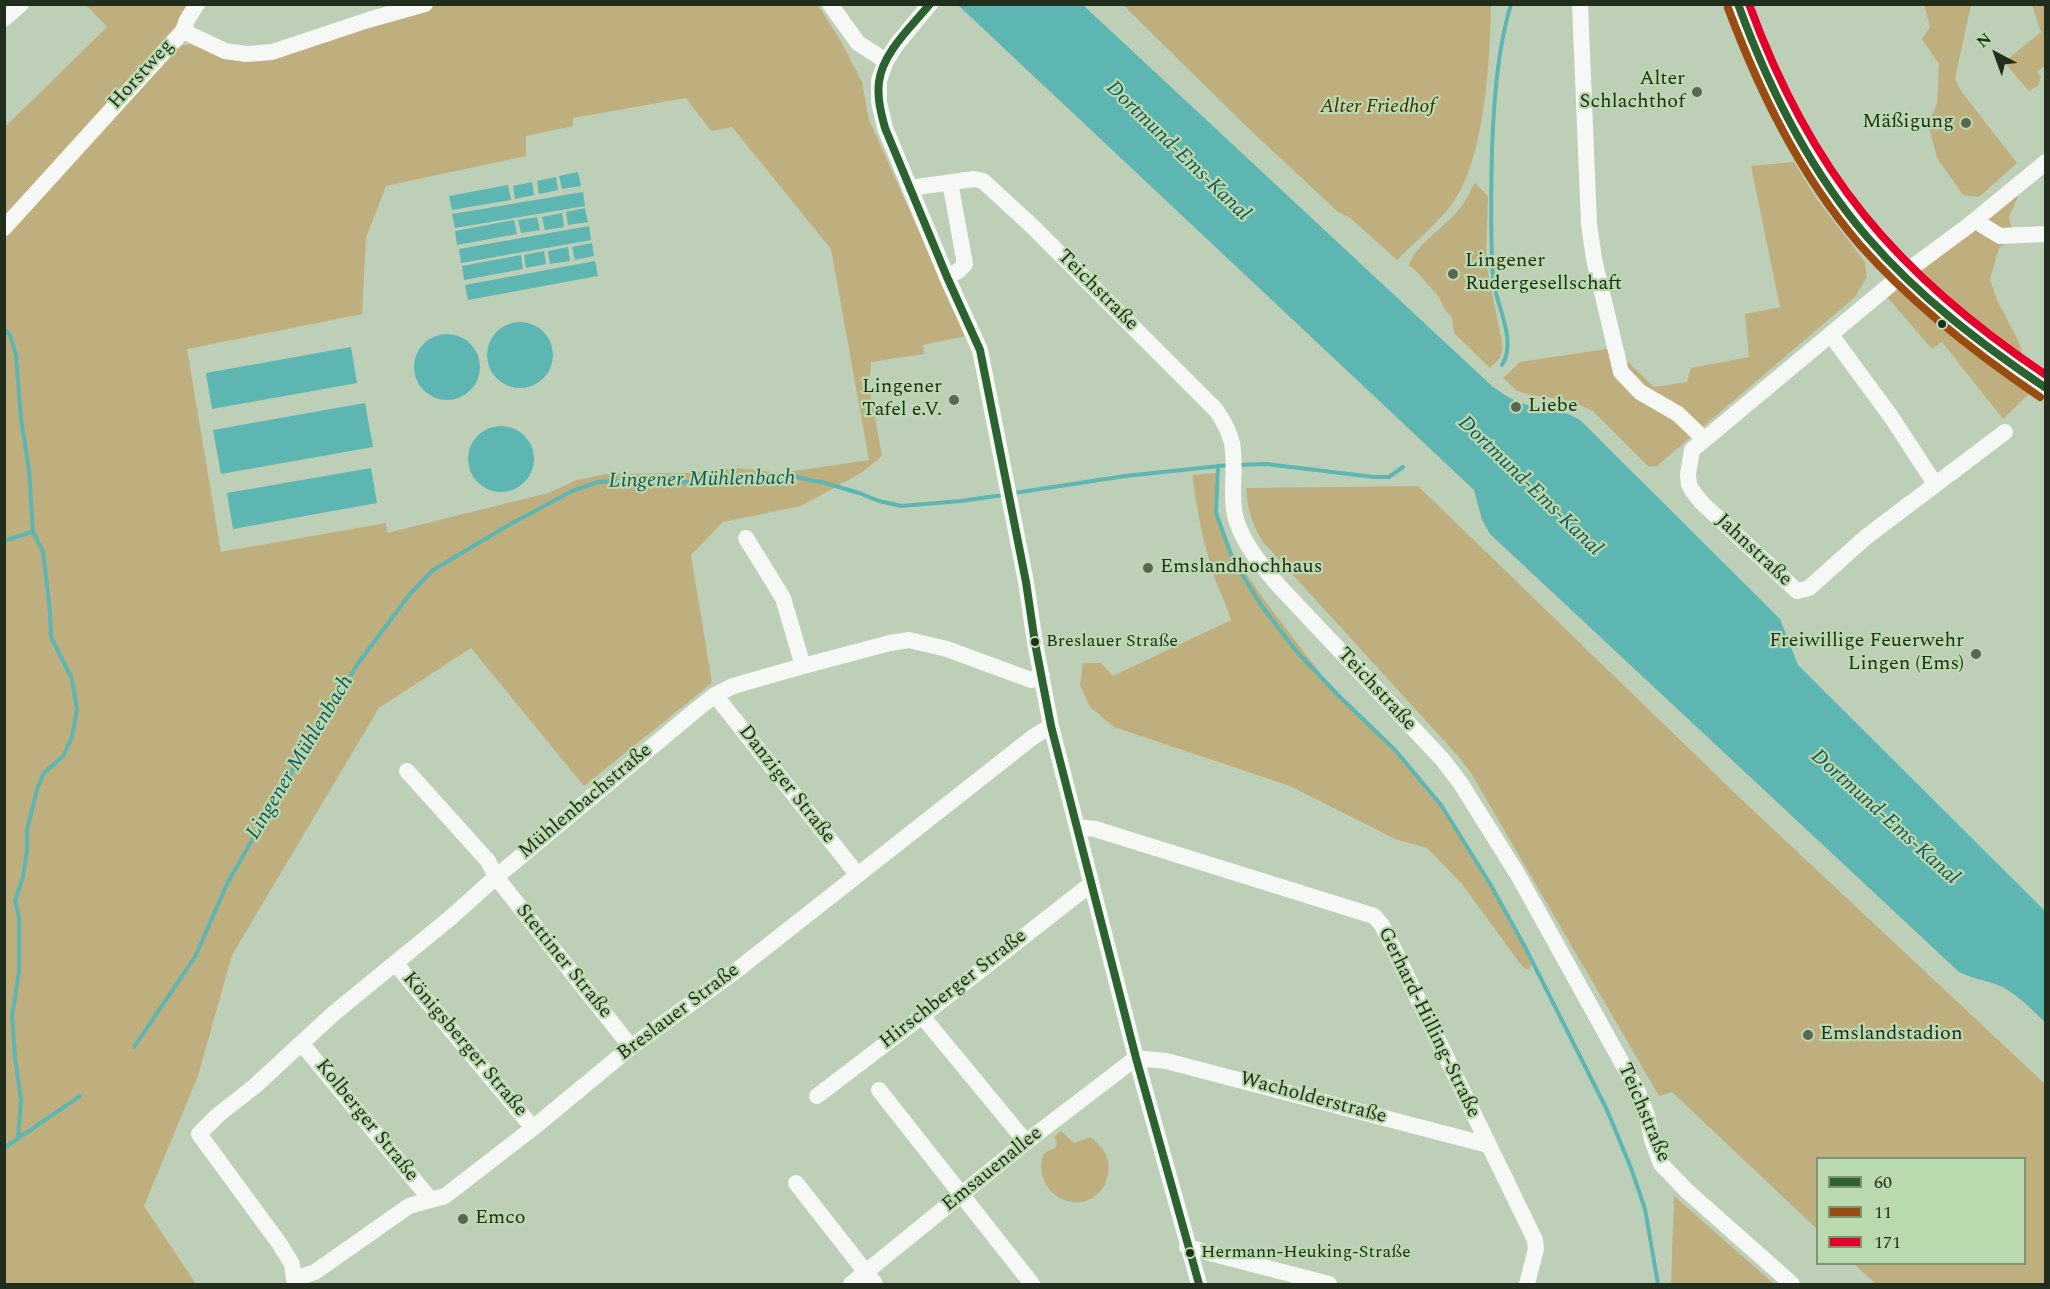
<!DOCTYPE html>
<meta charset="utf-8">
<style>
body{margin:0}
#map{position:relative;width:2050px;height:1289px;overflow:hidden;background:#becfb8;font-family:Spectral,serif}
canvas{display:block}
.frame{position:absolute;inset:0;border:6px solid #222e1d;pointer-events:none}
.legend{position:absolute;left:1816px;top:1157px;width:210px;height:108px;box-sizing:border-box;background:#bad9ae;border:2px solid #7d9574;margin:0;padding:8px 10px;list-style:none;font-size:18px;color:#222e1d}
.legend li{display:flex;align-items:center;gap:12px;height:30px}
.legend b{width:30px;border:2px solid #7d9574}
.north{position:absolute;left:1966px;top:24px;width:60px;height:60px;-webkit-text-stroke:4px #bad9ae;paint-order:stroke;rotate:319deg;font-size:16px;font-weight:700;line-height:24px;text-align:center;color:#222e1d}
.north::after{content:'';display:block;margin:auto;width:21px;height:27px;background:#222e1d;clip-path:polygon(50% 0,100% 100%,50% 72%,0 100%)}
</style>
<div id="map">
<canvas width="2050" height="1289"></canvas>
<div class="frame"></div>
<ul class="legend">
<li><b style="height:8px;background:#2b622f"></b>60</li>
<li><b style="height:8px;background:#9b4d11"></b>11</li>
<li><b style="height:8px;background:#e4002b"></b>171</li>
</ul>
<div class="north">N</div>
</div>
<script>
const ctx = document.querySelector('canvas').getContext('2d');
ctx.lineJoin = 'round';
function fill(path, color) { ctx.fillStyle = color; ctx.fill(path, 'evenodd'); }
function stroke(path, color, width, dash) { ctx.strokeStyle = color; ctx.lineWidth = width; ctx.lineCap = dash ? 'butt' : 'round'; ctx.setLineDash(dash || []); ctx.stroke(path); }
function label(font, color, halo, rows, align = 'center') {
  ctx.font = font + ' Spectral,serif'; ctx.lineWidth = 4.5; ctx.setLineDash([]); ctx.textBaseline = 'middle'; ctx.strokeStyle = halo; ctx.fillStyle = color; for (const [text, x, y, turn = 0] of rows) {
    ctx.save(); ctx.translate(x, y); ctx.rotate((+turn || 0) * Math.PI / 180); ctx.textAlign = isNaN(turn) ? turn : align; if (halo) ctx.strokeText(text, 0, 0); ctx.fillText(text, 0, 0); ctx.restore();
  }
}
fill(new Path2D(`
 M 86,5 L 192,5 L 177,28 L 5,223 L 5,127 L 107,27 Z
 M 421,5 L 818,5 L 842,43 L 862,82 L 869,120 L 966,336 L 923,345 L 924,354 L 871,362 L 869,386 L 882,456 L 861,473 L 801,506 L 723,522 L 691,555 L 712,683 L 584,786 L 471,648 L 379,708 L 232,955 L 198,1076 L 144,1206 L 196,1284 L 5,1284 L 5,235 L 176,47 L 190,44 L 236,61 ZM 686,98 L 711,131 L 732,127 L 831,249 L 869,460 L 781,473 L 736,468 L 690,473 L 606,474 L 577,480 L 548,493 L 387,533 L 386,523 L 221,552 L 187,349 L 362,314 L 366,238 L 386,186 L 526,156 L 526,136 L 573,126 L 573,118 Z
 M 1123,5 L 1491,5 C 1490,60 1485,159 1452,204 C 1439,222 1413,244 1397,260 L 1349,217 L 1338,212 L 1246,126 Z
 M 1924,5 L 1971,5 L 1955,79 L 1961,91 L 2017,163 L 1979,197 L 1963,195 L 1937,158 L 1928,124 L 1937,103 L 1939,64 L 1922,39 L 1930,27 Z
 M 2032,5 L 2045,5 L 2046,65 L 2037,72 L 2041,77 L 2038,86 L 2029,91 L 2004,62 L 2041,32 Z
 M 1794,162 L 1816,198 L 1865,262 L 1867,277 L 1855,297 L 1657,466 L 1649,467 L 1593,411 L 1572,401 L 1531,395 L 1517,391 L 1503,378 L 1520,362 L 1613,348 L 1654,387 L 1687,382 L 1691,368 L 1749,357 L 1745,314 L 1780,307 L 1751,166 Z
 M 1475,183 L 1488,196 L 1486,263 L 1503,347 L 1500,358 L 1490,368 L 1454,333 L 1452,317 L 1445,310 L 1439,297 L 1415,270 L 1409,266 C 1413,246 1447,226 1460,208 C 1466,201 1470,191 1475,183 Z
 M 2023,185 L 2009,217 L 2014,237 L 1999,248 L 1990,279 L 1997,300 L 2020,344 L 2031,392 L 2003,419 L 1942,342 L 1932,349 L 1886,296 L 1933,262 Z
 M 1216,473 L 1215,513 L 1220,528 L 1236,559 L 1265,601 L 1339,698 L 1396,751 L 1441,805 L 1488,883 L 1525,948 L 1531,964 L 1530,970 L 1524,968 L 1519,962 L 1462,884 L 1427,848 L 1395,839 L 1290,786 L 1114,727 L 1090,707 L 1080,685 L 1083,663 L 1101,663 L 1113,676 L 1231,620 C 1227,605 1219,591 1214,576 C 1204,546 1197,512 1193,480 L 1193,475 Z
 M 1418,486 L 1741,799 L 2045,1084 L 2045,1284 L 1876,1284 L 1854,1264 L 2024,1264 L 2024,1158 L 1818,1158 L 1817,1229 L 1672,1092 L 1659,1096 L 1471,773 L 1458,756 L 1262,541 C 1252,523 1247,508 1246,488 Z
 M 1061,1131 L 1074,1143 L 1090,1137 C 1130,1163 1099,1218 1060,1198 C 1052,1194 1045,1186 1043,1177 C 1041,1171 1040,1159 1044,1154 C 1046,1151 1053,1150 1056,1147 L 1057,1142 L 1054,1137 Z
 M 1674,1196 L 1774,1284 L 1671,1284 Z`), '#c0af7e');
fill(new Path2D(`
 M 958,5 L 1083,5 L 1493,387 C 1505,395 1515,402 1528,405 C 1546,409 1565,410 1580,420 L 1780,619 L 1798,665 L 2045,911 L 2045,1022 C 2030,1008 2015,991 1995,984 C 1983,980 1971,978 1959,972 L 1490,534 L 1482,520 L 1474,490 Z
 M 578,172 L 581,186 L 562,189 L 559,176 Z
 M 556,177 L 558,190 L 539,194 L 537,181 Z
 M 532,182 L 534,195 L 515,199 L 513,186 Z
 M 508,185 L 511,200 L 452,210 L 449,196 Z
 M 583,192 L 585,206 L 455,228 L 452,214 Z
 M 585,208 L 588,222 L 568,225 L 566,212 Z
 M 562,213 L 564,227 L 545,230 L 542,217 Z
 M 537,217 L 540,230 L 521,233 L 518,220 Z
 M 514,220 L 517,234 L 457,245 L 455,231 Z
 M 589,226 L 591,240 L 461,263 L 459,249 Z
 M 592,243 L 594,256 L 575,260 L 572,247 Z
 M 568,247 L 570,261 L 550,264 L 548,251 Z
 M 544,251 L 546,264 L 526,268 L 524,255 Z
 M 521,255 L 523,269 L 464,280 L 462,266 Z
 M 595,261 L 598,276 L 468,300 L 465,285 Z
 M487 355a33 33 0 1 1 66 0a33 33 0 1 1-66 0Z
 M414 367a33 33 0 1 1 66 0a33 33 0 1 1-66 0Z
 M 351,347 L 357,383 L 212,409 L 206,373 Z
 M 365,403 L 373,447 L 221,474 L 213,430 Z
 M468 459a33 33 0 1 1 66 0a33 33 0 1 1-66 0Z
 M 371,468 L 377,503 L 233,529 L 227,493 Z`), '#5db6b2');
stroke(new Path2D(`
 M 4,329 L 10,335 L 16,355 L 21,419 L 29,470 L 33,532 L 43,552 L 50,611 L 51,637 L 72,679 L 77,709 L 72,737 L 63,756 L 44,773 L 38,786 L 27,830 L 27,850 L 23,877 L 15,901 L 19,917 L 19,971 L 12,1017 L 15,1057 L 21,1100 L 18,1139
 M 1502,365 C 1518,340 1495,304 1493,277 C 1490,234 1491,192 1492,149 C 1494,101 1497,51 1511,4
 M 1237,465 L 1266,464 L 1374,477 L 1389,477 L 1403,467
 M 1218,466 L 1216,513 L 1233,560 L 1261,605 L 1297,652 L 1340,697 L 1396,751 L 1441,805 L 1489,882 L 1525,947 L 1607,1110 L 1631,1168 L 1645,1209 L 1658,1284
 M 1014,493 L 1125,476 L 1229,465
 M 4,541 L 32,532
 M 134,1047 L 195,957 L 228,882 L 310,740 L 359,662 L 410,594 L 433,570 L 507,526 L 572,491 L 598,482 L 637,480 L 669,483 L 796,477 L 825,483 L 859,493 L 879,501 L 901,506 L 961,501 L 1003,495
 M 4,1148 L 80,1096`), '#5db6b2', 4);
stroke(new Path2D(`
 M 830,4 L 858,43 L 886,61
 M 930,4 L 897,44 L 886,61 L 879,80 L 879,102 L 885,128 L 947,277 L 980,350 L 1026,582 L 1035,643 L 1051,726 L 1136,1058 L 1199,1284
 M 1580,4 L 1589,224 L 1594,259 L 1621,372 L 1640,392 L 1678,414 L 1704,439
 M 4,19 L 21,4
 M 183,31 L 225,51 L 247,54 L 272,52 L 368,20 L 425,4
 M 910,188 L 974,179 L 983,181 L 1031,225 L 1216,410 C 1223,420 1229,431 1232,443 C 1237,470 1228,500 1238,525 C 1247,549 1263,567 1279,586 L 1443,760 L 1461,784 L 1518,875 L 1637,1090 L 1647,1115 L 1652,1140 L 1661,1164 L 1686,1190 L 1792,1284
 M 1978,218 L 1982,225 L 2000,236 L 2046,234
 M 4,228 L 183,31 L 187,20 L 197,4
 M 947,277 L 958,271 L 965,264 L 950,182
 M 1831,335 L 1892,418 L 1935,484
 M 2005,432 L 1866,537 L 1809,588 L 1797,591 L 1702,503 L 1694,493 L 1689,485 L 1688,474 L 1692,450 L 1903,274 L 1968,226 L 2046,162
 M 746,538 L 783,598 L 803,666
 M 715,695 L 857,874
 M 407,771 L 488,861 L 496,877 L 631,1047
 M 1077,827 L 1095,829 L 1374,916 L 1382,925 L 1535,1240 L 1536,1249 L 1527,1284
 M 395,963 L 533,1128
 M 922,1016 L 1026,1142
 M 302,1044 L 430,1199
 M 1136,1058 L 1166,1061 L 1488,1145
 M 879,1090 L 1032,1284
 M 817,1096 L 922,1016 L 1091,884
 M 796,1183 L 875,1284
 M 1187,1247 L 1329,1284
 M 294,1279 L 292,1264 L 279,1243 L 199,1134 L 218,1115 L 255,1086 L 333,1014 L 449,919 L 496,877 L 696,710 L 715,695 L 733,686 L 803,666 L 890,643 L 909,640 L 947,649 L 1031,680 L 1042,676
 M 294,1279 L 315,1272 L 409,1206 L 445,1196 L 533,1128 L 631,1047 L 737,970 L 1033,737 L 1051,726
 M 851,1284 L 1026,1142 L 1136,1058`), '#f5f8f4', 16);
stroke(new Path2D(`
 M 1738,4 C 1767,88 1810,171 1868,238 C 1919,296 1982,346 2046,388`), '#f5f8f4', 21);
stroke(new Path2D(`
 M 930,4 C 912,26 882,53 879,82 C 877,98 881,113 885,128 L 947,277 L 980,350 L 1026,582 L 1035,643 L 1051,726 L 1136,1058 L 1199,1284
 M 1738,4 C 1769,89 1809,170 1868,238 C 1919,297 1981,344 2046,388`), '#2b622f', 8);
stroke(new Path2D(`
 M 1728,8 C 1760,93 1800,175 1860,245 C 1912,304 1975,353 2040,397`), '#9b4d11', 8);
stroke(new Path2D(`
 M 1749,4 C 1811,174 1897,275 2046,375`), '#e4002b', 8);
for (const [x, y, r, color] of [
 [1697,92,6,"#596653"],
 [1966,123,6,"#596653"],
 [1453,274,6,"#596653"],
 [1942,324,5,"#222e1d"],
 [954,400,6,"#596653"],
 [1516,407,6,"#596653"],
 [1148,568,6,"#596653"],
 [1035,642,5,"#222e1d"],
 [1976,654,6,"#596653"],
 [1808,1035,6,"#596653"],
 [463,1219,6,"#596653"],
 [1190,1253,5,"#222e1d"]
]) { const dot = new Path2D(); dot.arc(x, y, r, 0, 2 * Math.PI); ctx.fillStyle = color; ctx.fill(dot); stroke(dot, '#bad9ae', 2); }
label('18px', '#222e1d', '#bad9ae', [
 ["Breslauer Straße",1046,642],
 ["Hermann-Heuking-Straße",1201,1253]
], 'left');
label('20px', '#222e1d', '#bad9ae', [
 ["Horstweg",142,75,-48],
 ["Teichstraße",1097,291,45],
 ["Jahnstraße",1753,551,43],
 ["Teichstraße",1376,690,47],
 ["Danziger Straße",786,785,52],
 ["Mühlenbachstraße",586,802,-40],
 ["Stettiner Straße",563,962,51],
 ["Hirschberger Straße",954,990,-38],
 ["Breslauer Straße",679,1013,-37],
 ["Gerhard-Hilling-Straße",1428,1023,64],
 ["Königsberger Straße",464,1045,50],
 ["Wacholderstraße",1313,1099,15],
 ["Teichstraße",1643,1113,67],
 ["Kolberger Straße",366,1121,51],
 ["Emsauenallee",993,1170,-39]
]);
label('20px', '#222e1d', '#bad9ae', [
 ["Alter",1685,80,"right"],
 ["Schlachthof",1685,103,"right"],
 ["Mäßigung",1954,123,"right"],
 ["Lingener",1465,262],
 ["Rudergesellschaft",1465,285],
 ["Lingener",942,388,"right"],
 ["Tafel e.V.",942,411,"right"],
 ["Liebe",1528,407],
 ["Emslandhochhaus",1160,568],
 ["Freiwillige Feuerwehr",1964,642,"right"],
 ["Lingen (Ems)",1964,665,"right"],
 ["Emslandstadion",1820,1035],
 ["Emco",475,1219]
], 'left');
label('italic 20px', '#432c02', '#bad9ae', [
 ["Alter Friedhof",1378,108]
]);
label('italic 21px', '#145658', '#bad9ae', [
 ["Dortmund-Ems-Kanal",1177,152,44],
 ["Lingener Mühlenbach",702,481,-1],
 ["Dortmund-Ems-Kanal",1529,487,44],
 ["Lingener Mühlenbach",301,758,-59],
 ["Dortmund-Ems-Kanal",1884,818,42]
]);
</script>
